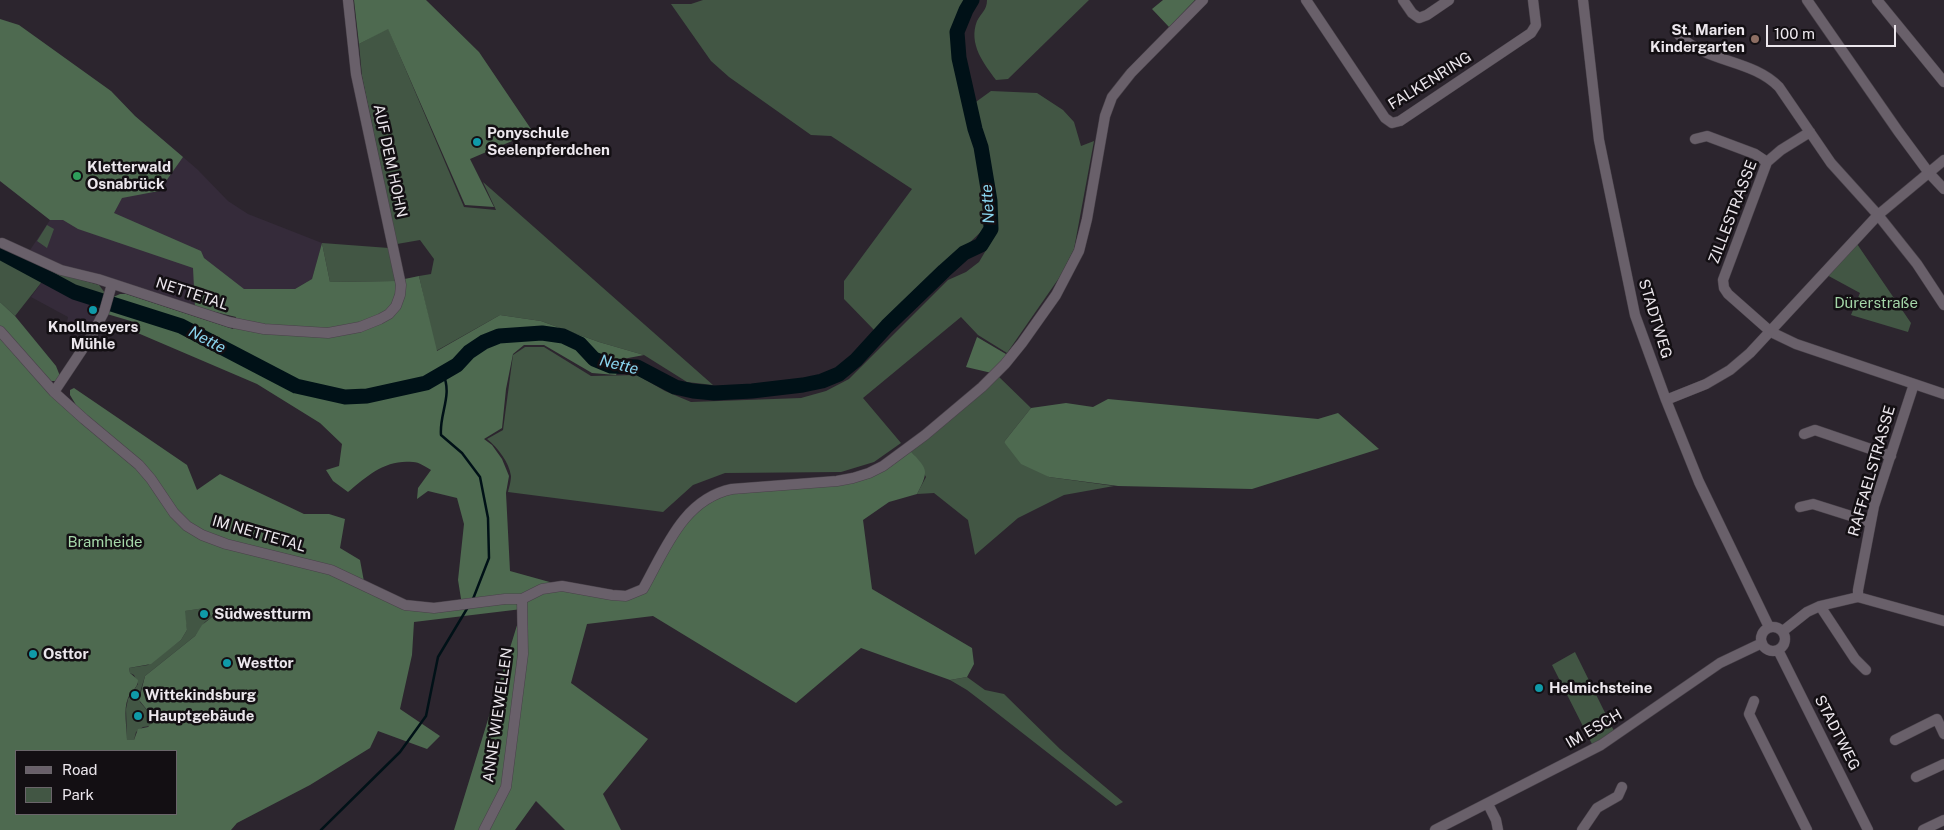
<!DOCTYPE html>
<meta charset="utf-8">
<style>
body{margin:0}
#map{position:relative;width:1944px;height:830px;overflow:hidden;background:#2c252e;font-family:"Public Sans",sans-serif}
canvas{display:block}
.legend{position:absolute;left:15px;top:750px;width:162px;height:65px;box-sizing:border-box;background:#130f13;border:1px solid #6a656a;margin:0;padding:6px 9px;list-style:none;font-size:15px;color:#ece7ed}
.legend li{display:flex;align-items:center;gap:10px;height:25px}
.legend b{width:25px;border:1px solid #6a656a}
.scale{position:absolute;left:1766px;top:25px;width:130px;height:22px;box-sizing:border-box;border:2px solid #ece7ed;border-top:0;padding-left:6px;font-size:15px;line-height:18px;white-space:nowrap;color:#ece7ed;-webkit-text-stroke:4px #130f13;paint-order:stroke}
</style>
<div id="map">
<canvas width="1944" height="830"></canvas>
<ul class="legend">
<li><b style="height:6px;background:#69606a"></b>Road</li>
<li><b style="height:14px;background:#425644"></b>Park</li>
</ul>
<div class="scale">100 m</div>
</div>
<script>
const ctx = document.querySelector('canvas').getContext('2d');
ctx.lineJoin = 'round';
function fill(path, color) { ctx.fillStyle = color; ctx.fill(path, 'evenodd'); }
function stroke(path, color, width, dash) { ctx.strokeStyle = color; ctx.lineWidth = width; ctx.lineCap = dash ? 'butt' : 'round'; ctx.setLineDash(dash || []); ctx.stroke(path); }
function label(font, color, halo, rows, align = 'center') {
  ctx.font = font + ' "Public Sans",sans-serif'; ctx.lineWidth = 5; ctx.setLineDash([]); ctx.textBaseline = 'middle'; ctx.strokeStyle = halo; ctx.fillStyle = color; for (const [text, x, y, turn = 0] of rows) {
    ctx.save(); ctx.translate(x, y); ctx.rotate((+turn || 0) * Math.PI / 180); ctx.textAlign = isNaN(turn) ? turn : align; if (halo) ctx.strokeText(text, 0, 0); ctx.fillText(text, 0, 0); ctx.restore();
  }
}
fill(new Path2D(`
 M 111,91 L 135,116 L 197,169 L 228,201 L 248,214 L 322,243 L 312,279 L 295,289 L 244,289 L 195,307 L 63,269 L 28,253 L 50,220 L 0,181 L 0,166 Z
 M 44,279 L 73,295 L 103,303 L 88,332 L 67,322 L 68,317 L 31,297 Z`), '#352b3a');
fill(new Path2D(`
 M 703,0 L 967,0 L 958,22 L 955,47 L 989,217 L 987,226 L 876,332 L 844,299 L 844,281 L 912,189 L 831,136 L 811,135 L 729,77 L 711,61 L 671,4 L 691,4 Z
 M 987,0 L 1089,0 L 1008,79 L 996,80 C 984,64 968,44 977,21 C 981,13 987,10 987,0 Z
 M 388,28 L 464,207 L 496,210 L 483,182 L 713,385 L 687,382 L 644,355 L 599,342 L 541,321 L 500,315 L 436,351 L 419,276 L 431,274 L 434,259 L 420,240 L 397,244 L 362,76 L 359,44 Z
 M 991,91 L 1037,93 L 1063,110 L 1074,122 L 1081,146 L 1094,141 L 1074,249 L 1059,278 L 1007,353 L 978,335 L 961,317 L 863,398 L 901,443 L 874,462 L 841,472 L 725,473 L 693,485 L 663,512 L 508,492 C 509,488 511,481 511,476 C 509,462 498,448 487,439 L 503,430 L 513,355 L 525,347 L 544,347 L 591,376 L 637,375 L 665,391 L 691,402 L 801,398 L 826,391 L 849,379 L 948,280 L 966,272 L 979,262 L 998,230 L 984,145 L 973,104 Z
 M 47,225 L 54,229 L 47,248 L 37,241 Z
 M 1855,241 L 1911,323 L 1908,332 L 1851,315 L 1860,293 L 1825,274 Z
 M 322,243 L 389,248 L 395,281 L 330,282 Z
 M 0,245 L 60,274 L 99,285 L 105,293 L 104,296 L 76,289 L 0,248 Z
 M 0,255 L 44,279 L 15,316 L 0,302 Z
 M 996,374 L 1031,408 L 1004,442 L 1049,477 L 1114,486 L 1064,495 L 1018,518 L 975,555 L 968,520 L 934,493 L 917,494 L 926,477 L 914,455 L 908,448 Z
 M 205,608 L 212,617 L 205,622 L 195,636 L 145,676 L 139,696 L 140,702 L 152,716 L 153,722 L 150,726 L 143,727 L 136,732 L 134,740 L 127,740 L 126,709 L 128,699 L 138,684 L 134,675 L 130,673 L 129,668 L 148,665 L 181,640 L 187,630 L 184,611 Z
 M 1575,652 L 1615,733 L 1594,748 L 1552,665 Z
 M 967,677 L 985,690 L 1004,694 L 1060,749 L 1123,802 L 1116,806 L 984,703 L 967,690 L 950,680 Z`), '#425644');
fill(new Path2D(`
 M 354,0 L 426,0 L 479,52 L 533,132 L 470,159 L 494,207 L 465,205 L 388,29 L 359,44 Z
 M 1163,0 L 1195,0 L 1169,27 L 1152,9 Z
 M 0,19 L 19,25 L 111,91 L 135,116 L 183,157 L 159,191 L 122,198 L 114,213 L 201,251 L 204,258 L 244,289 L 295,289 L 312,279 L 322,243 L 330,282 L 395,281 L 419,276 L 437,351 L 500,315 L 541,321 L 599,342 L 644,355 L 623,359 L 616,375 L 592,373 L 544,345 L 524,345 L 513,354 L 506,389 L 502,428 L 484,439 L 492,445 L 502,459 L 509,476 L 506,493 L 510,571 L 564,586 L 634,594 L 679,526 L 718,492 L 853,478 L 908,448 C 926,469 931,468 917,494 L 889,502 L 863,520 L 872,589 L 972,648 L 974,664 L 967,677 L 950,680 L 861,648 L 796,703 L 653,616 L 587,624 L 571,683 L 648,739 L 603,794 L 621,830 L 565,830 L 536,801 L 515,830 L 454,830 L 522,609 L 414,622 L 412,655 L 400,709 L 440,736 L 427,749 L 378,731 L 370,748 L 310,785 L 237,823 L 231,830 L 0,830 L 0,302 L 15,316 L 56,366 L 60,376 L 56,381 L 51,381 L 70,412 L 76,405 L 70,395 L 70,390 L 74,388 L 187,465 L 197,490 L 220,474 L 304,514 L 329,514 L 345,519 L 340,548 L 360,560 L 365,587 L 406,605 L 462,605 L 458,580 L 464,524 L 457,498 L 428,491 L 417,499 L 418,488 L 431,470 C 426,467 419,462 413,462 C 386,459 368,475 348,492 L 333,481 L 326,470 L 339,466 L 342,444 L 320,423 L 257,384 L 133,331 L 134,322 L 107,314 L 111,298 L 120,294 L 126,294 L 233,329 L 236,317 L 195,307 L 193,268 L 78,229 L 63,220 L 50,220 L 0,181 ZM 205,608 L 212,617 L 202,625 L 195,636 L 145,676 L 139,700 L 152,716 L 153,722 L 148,727 L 138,729 L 134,740 L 127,740 C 127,727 123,710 128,698 C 131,691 138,688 138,680 L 130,673 L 129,668 L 151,664 L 181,640 L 187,630 L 185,611 ZM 16,751 L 176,751 L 176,814 L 16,814 Z
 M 977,337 L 1011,357 L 996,374 L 966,367 Z
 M 1108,399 L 1318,419 L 1338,413 L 1379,449 L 1252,489 L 1118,486 L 1049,477 L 1021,464 L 1004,442 L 1031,408 L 1066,403 L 1093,407 Z`), '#4e6a50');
stroke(new Path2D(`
 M 443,374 C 453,395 439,414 441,435 L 462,453 L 480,477 L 488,518 L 489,558 L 473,599
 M 321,830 L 400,752 L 426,716 L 438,657 L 468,607`), '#001117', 2.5);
stroke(new Path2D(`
 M 0,252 L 74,292 L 181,326 L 296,386 L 345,397 L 367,396 L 426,383 L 457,365 L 469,352 L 484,342 L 499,336 L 542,333 L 563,336 L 580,344 L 594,359 L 611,366 L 637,367 L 675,387 L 693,391 L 714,393 L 752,391 L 803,385 L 822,381 L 839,374 L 856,360 L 887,326 L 944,271 L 964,253 L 981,245 L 991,229 L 990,201 L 981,147 L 975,129 L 959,58 L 957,32 L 966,10 L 972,0`), '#001117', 15);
const street = new Path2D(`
 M 1306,0 L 1385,118 L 1392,123 L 1400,121 L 1531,33 L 1536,25 L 1533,0
 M 1403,0 L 1412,13 L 1419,18 L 1427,15 L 1449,0
 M 1583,0 L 1599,140 L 1635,315 L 1666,400 L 1699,482 L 1769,627
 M 1807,0 L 1898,131 L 1929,173 L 1944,189
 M 1877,0 L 1944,82
 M 1679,35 C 1706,63 1752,59 1779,87 L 1831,163 L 1878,215 L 1917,264 L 1944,305
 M 1810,132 L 1781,150 L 1767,162 L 1723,280 L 1724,288 L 1728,294 L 1771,332 L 1796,344 L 1944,394
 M 1695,139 L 1707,136 L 1755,154 L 1767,162
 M 2,243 L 61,270 L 98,279 L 229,322 L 264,329 L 328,333 L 360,327 L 380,319 L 389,314 L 396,306 L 400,295 L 401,285 L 356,74 L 348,0
 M 0,331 L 54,392 L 84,419 L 139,465 L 151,479 L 174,513 L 187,526 L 202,535 L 226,544 L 331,570 L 405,605 L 434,608 L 505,599 L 522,599 L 542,589 L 562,586 L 612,595 L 626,596 L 643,589 C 665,550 683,499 732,489 L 837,481 L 853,478 L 869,473 L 883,466 L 925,435 L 982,387 L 1005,364 L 1022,343 L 1056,295 L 1079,251 L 1087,219 L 1105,116 L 1112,97 L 1131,73 L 1203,0
 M 54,392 L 92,335 L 104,312 L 112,284
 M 1666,400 L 1706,384 L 1730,370 L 1750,353 L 1878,215 L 1944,160
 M 1804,434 L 1815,430 L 1891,456
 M 1800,507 L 1813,504 L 1870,522
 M 1858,597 L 1858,590 L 1874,506 L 1914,384
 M 1820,606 L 1855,659 L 1866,670
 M1761 639a12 12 0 1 1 24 0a12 12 0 1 1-24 0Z
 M 1783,631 L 1807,612 L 1820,606 L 1858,597 L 1944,621
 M 1778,650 L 1868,830
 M 1754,701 L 1749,714 L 1807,830
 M 1895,740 L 1937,719 L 1944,734
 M 1916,777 L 1944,764
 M 1488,804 L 1496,820 L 1498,830
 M 484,830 L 506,787 L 523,654 L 522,599
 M 1435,830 L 1601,745 L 1720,663 L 1762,643
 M 1582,830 L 1597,808 L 1618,796 L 1622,787
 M 1923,830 L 1944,820`);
stroke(street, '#49424a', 11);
stroke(street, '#69606a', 10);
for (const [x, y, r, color] of [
 [1755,39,5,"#8d6e63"],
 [477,142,5,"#0f9aa8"],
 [77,176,5,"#2e9e5b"],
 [93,310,5,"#0f9aa8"],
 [204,614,5,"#0f9aa8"],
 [33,654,5,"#0f9aa8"],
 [227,663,5,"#0f9aa8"],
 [1539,688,5,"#0f9aa8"],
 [135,695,5,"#0f9aa8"],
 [138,716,5,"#0f9aa8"]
]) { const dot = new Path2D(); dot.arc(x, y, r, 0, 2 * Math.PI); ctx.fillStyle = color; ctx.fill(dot); stroke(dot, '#130f13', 2); }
label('bold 15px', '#ece7ed', '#130f13', [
 ["St. Marien",1745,30,"right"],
 ["Kindergarten",1745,47,"right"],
 ["Ponyschule",487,133],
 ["Seelenpferdchen",487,150],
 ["Kletterwald",87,167],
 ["Osnabrück",87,184],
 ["Knollmeyers",93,327,"center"],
 ["Mühle",93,344,"center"],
 ["Südwestturm",214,614],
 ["Osttor",43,654],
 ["Westtor",237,663],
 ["Helmichsteine",1549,688],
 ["Wittekindsburg",145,695],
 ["Hauptgebäude",148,716]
], 'left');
label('15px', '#ece7ed', '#130f13', [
 ["FALKENRING",1430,81,-32],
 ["AUF DEM HOHN",390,161,78],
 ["ZILLESTRASSE",1733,212,-69],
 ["NETTETAL",192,294,18],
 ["STADTWEG",1655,319,73],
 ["RAFFAELSTRASSE",1872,471,-74],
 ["IM NETTETAL",259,534,16],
 ["ANNE WIEWELLEN",498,715,-82],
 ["IM ESCH",1594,729,-30],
 ["STADTWEG",1837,733,63]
]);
label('15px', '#a4d6a8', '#130f13', [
 ["Dürerstraße",1876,303],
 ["Bramheide",105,542]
]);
label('italic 16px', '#89d3ed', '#130f13', [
 ["Nette",988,204,-94],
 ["Nette",207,340,28],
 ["Nette",619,365,14]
]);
</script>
